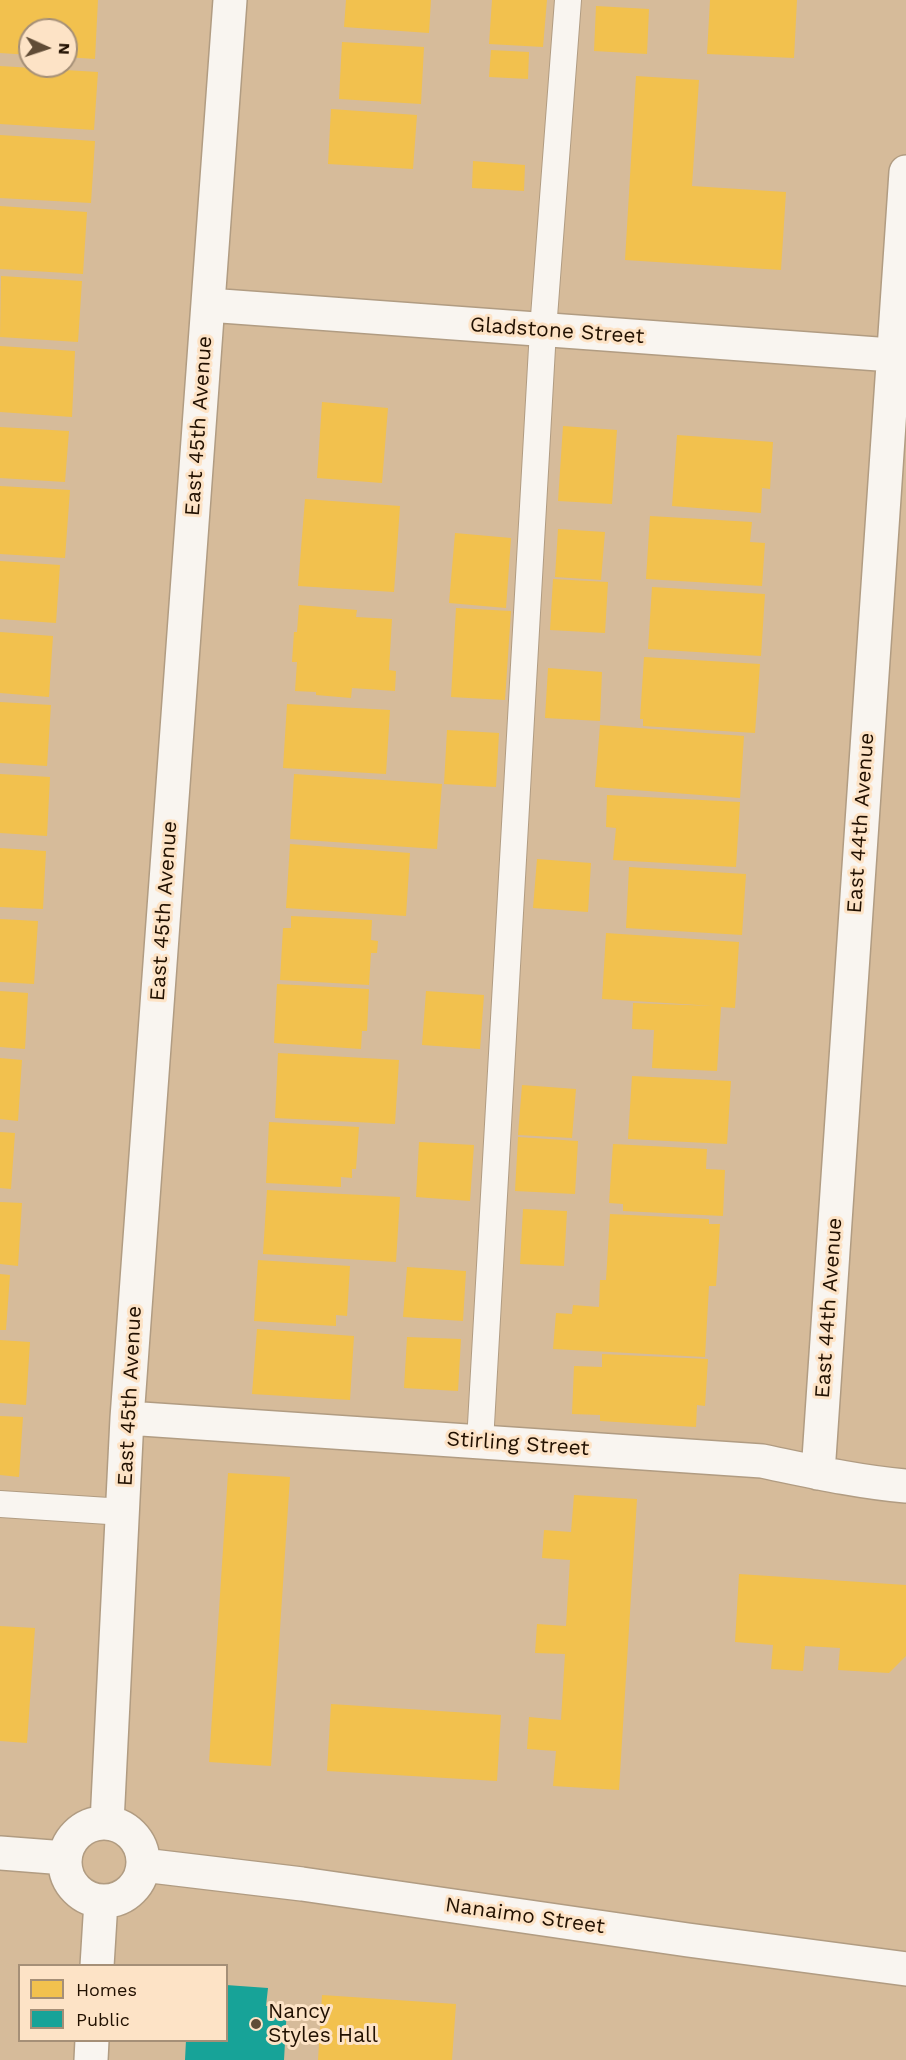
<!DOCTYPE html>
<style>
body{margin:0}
#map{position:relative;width:906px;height:2060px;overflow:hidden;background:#d6bb9a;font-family:"Work Sans",sans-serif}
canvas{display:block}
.legend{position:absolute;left:18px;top:1964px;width:210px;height:78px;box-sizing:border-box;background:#fde3c6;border:2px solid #a58f77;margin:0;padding:8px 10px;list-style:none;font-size:18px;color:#211000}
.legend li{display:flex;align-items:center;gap:12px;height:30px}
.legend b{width:30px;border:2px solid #a58f77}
.north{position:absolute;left:18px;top:18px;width:60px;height:60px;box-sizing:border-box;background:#fde3c6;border:2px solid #a58f77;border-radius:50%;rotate:93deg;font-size:16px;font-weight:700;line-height:24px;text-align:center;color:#211000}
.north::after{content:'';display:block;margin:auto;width:21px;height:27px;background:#604c36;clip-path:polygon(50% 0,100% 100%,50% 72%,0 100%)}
</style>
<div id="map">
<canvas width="906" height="2060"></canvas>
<ul class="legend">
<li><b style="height:16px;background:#f2c14e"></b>Homes</li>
<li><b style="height:16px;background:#17a398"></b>Public</li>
</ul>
<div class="north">N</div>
</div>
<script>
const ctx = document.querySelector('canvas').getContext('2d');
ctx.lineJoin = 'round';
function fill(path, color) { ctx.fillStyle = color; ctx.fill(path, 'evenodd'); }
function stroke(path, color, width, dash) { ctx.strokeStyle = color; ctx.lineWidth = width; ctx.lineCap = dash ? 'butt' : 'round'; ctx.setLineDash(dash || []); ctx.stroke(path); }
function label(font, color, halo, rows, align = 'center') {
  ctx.font = font + ' "Work Sans",sans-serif'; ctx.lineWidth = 6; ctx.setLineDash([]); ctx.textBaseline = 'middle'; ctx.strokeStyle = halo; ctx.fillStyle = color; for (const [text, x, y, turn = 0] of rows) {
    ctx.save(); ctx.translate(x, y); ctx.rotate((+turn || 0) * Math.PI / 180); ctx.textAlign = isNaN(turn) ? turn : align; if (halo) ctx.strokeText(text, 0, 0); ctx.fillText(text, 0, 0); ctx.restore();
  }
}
fill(new Path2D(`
 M 0,0 L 98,0 L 95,59 L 66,57 L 66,30 L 30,30 L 30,55 L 0,53 Z
 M 346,0 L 431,0 L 429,33 L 344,27 Z
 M 492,0 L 547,0 L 543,47 L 489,44 Z
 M 710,0 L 797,0 L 794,58 L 707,54 Z
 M 596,6 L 649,9 L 647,54 L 594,51 Z
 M 342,42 L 424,47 L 421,104 L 339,99 Z
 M 491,50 L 529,52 L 528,79 L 489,77 Z
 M 0,66 L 98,72 L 94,130 L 0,124 Z
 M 636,76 L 699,80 L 692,186 L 786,192 L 781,270 L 625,260 Z
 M 331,109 L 417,115 L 413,169 L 328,164 Z
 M 0,135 L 95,141 L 91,203 L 0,198 Z
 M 473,161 L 525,165 L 524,191 L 472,188 Z
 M 0,206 L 87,212 L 83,274 L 0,269 Z
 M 1,276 L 82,281 L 78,342 L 0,337 Z
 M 0,346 L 75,351 L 72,417 L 0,412 Z
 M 322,402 L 388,408 L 382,483 L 317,478 Z
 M 563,426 L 617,430 L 612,504 L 558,501 Z
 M 0,427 L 69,431 L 65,482 L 0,478 Z
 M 677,435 L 773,442 L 770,489 L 762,488 L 761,513 L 672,506 Z
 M 0,486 L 70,490 L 65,558 L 0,554 Z
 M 305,499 L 400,506 L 394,592 L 298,586 Z
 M 650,516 L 752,522 L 750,542 L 765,543 L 762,586 L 646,579 Z
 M 558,529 L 605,532 L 601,580 L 555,577 Z
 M 455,533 L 511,538 L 506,608 L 449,603 Z
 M 0,561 L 60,565 L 56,623 L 0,619 Z
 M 553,579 L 608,582 L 605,633 L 550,630 Z
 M 652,587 L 765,594 L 761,656 L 648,649 Z
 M 299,605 L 357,610 L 356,617 L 392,619 L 389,670 L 396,671 L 395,691 L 352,688 L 351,698 L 316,695 L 316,692 L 295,691 L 297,662 L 292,662 L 294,632 L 297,632 Z
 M 456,608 L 511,611 L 505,700 L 451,697 Z
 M 0,632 L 53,636 L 49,697 L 0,693 Z
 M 644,657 L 760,664 L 755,733 L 643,726 L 643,719 L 640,719 Z
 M 548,668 L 602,672 L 600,721 L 545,718 Z
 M 0,702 L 51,705 L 47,766 L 0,763 Z
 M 287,704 L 390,710 L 386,774 L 283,768 Z
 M 600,725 L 744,736 L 740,798 L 595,787 Z
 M 447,730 L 499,733 L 496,787 L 444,784 Z
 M 0,774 L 50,777 L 47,836 L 0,833 Z
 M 294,774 L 442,784 L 437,849 L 290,839 Z
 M 607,795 L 740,802 L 736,867 L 613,860 L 616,828 L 606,827 Z
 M 290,844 L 410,853 L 406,916 L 286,908 Z
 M 0,848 L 46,851 L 43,909 L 0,907 Z
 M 537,859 L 591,863 L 588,912 L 533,908 Z
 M 629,867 L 746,874 L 742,935 L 626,928 Z
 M 291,916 L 372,920 L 371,940 L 378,941 L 377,953 L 371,953 L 369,985 L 280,980 L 283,928 L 291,928 Z
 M 0,919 L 38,921 L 34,984 L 0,982 Z
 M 606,933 L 739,942 L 735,1008 L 721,1007 L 717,1071 L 652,1068 L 654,1030 L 632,1029 L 633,1003 L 714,1006 L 602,999 Z
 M 277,984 L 369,989 L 367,1031 L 362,1031 L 361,1049 L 274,1043 Z
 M 0,991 L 28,993 L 25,1049 L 0,1047 Z
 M 426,991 L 484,995 L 480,1049 L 422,1045 Z
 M 278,1053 L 399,1060 L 395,1124 L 275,1118 Z
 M 0,1058 L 22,1060 L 18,1121 L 0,1119 Z
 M 632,1076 L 731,1081 L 727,1144 L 628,1139 Z
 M 522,1085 L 576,1089 L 572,1138 L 518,1135 Z
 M 269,1122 L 359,1127 L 356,1169 L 352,1169 L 352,1178 L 341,1177 L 341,1187 L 266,1183 Z
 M 0,1132 L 15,1133 L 11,1189 L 0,1188 Z
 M 518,1137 L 578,1141 L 575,1194 L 515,1191 Z
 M 419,1142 L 474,1145 L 470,1201 L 416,1197 Z
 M 613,1144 L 707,1149 L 706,1169 L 725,1170 L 723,1216 L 623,1211 L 623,1204 L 609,1203 Z
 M 267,1190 L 400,1197 L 396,1262 L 263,1254 Z
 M 0,1202 L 22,1203 L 18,1266 L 0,1264 Z
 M 523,1209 L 567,1211 L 564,1266 L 520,1264 Z
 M 610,1214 L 709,1219 L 709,1224 L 720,1224 L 716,1286 L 709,1286 L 705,1357 L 553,1349 L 556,1313 L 572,1314 L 573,1305 L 599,1307 L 600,1280 L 606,1280 Z
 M 258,1260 L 350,1266 L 347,1316 L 336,1315 L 336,1326 L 254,1321 Z
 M 407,1267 L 466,1271 L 463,1321 L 403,1317 Z
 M 0,1274 L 10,1275 L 6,1330 L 0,1330 Z
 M 257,1329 L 354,1336 L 350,1400 L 252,1394 Z
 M 407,1337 L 461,1339 L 458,1391 L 404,1388 Z
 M 0,1340 L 30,1342 L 26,1405 L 0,1403 Z
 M 602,1354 L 708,1359 L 705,1406 L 697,1405 L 696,1427 L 600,1421 L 600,1415 L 572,1414 L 574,1366 L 602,1367 Z
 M 0,1416 L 23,1417 L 19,1477 L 0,1475 Z
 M 228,1473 L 290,1477 L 271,1766 L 209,1762 Z
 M 574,1495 L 637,1499 L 619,1790 L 553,1786 L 556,1751 L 527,1749 L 529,1717 L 561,1720 L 565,1654 L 535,1653 L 537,1624 L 566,1626 L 570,1560 L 542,1558 L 544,1530 L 571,1532 Z
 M 739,1574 L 906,1585 L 906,1656 L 889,1673 L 838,1670 L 840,1648 L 805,1646 L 803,1671 L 771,1669 L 773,1645 L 735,1642 Z
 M 0,1626 L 35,1628 L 27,1743 L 0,1741 Z
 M 331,1704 L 501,1715 L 497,1781 L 327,1771 Z
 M 322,1995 L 456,2004 L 452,2060 L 318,2060 Z`), '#f2c14e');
fill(new Path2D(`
 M 226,1985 L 268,1988 L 266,2006 L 287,2007 L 284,2060 L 185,2060 L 186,2040 L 226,2040 Z`), '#17a398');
const lane = new Path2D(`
 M 480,1442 L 543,330 L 568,0
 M 0,1504 L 124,1512`);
const street = new Path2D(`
 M 208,305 L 906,356
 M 127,1418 L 762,1461 C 810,1471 857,1482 906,1486
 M 818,1473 L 906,172
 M 107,1823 L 127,1418 L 230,0
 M65 1862a39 39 0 1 1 78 0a39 39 0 1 1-78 0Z
 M 0,1853 L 65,1858
 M 143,1865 L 302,1884 L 688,1940 L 906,1969
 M 97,1966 L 101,1901
 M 91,2060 L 92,2040`);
stroke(lane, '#b19c82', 28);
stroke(street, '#b19c82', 36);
stroke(lane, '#f9f5f0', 26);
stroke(street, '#f9f5f0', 33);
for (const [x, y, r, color] of [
 [256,2024,6,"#604c36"]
]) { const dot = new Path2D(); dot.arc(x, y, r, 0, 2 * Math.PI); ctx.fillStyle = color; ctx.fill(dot); stroke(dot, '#fde3c6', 2); }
label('21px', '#211000', '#fde3c6', [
 ["Gladstone Street",557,331,4],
 ["East 45th Avenue",199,426,-86],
 ["East 44th Avenue",861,823,-86],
 ["East 45th Avenue",164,911,-86],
 ["East 44th Avenue",829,1308,-86],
 ["East 45th Avenue",130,1396,-87],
 ["Stirling Street",518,1444,4],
 ["Nanaimo Street",525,1916,8]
]);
label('21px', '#211000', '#fde3c6', [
 ["Nancy",268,2012],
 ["Styles Hall",268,2036]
], 'left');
</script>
